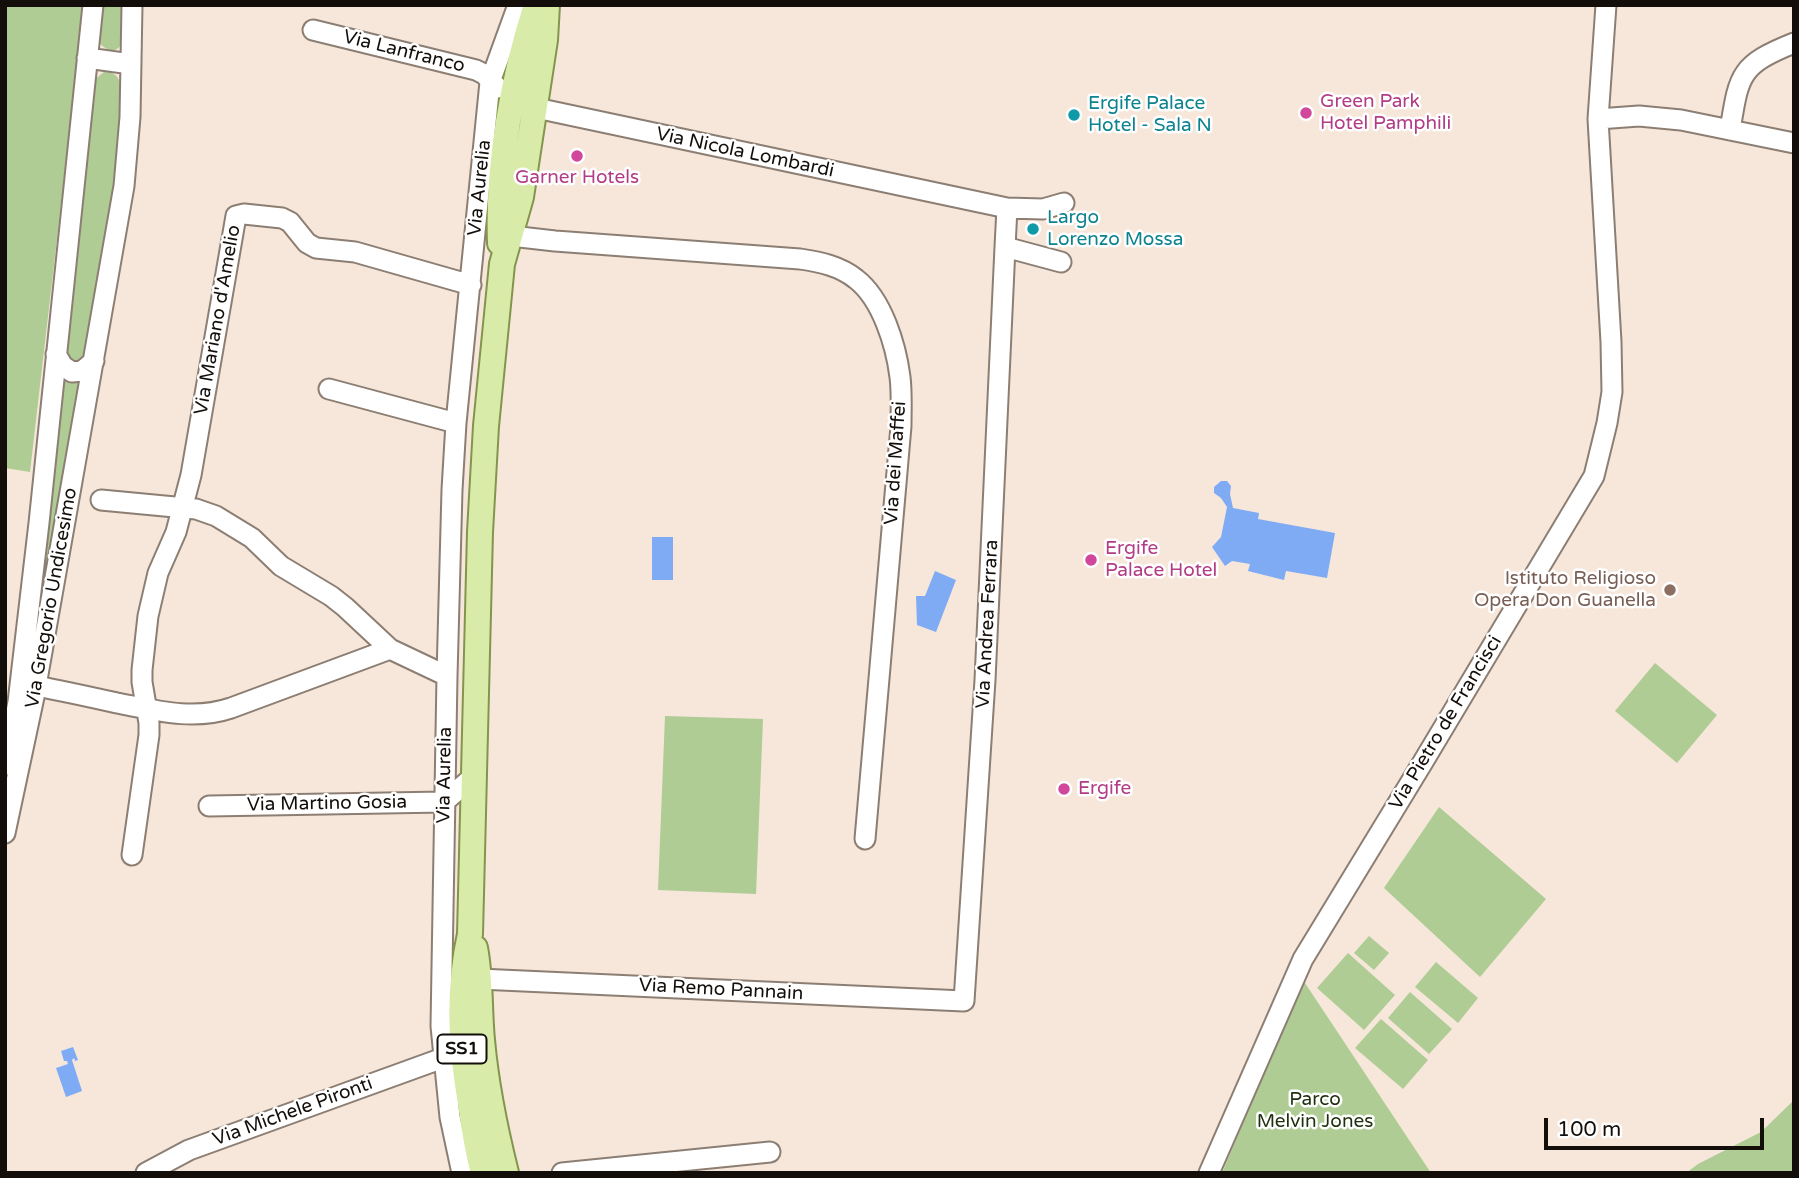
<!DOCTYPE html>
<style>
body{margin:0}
#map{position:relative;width:1799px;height:1178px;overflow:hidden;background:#f6e7da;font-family:"Varela Round",sans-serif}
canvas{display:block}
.frame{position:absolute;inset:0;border:7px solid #130e0a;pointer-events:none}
.scale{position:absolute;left:1544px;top:1118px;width:220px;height:32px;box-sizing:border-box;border:4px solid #130e0a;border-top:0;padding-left:9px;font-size:21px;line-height:24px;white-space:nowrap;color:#130e0a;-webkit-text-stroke:5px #fff;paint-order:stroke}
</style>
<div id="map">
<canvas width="1799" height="1178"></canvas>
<div class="frame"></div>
<div class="scale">100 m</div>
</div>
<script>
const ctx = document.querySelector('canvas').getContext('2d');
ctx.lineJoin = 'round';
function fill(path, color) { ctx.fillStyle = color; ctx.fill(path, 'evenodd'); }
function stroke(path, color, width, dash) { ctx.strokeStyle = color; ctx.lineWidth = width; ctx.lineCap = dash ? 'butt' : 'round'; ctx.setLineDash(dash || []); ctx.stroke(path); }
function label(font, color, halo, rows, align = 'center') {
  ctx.font = font + ' "Varela Round",sans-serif'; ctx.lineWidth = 5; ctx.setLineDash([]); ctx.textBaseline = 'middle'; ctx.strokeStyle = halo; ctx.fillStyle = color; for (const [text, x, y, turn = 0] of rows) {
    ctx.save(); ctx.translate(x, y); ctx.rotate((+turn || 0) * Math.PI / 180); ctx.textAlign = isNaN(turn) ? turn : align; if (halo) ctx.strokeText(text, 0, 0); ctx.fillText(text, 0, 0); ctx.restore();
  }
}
fill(new Path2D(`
 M 5,5 L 84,5 L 30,472 L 5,468 Z
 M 100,5 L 123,5 L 122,42 C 117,56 104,50 97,40 Z
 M 104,72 C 114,72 117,75 121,84 L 121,153 L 90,348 L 83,361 L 74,363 L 65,356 L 94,80 Z
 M 60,376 L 68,380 L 83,380 L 26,702 Z
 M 1655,663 L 1717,715 L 1677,763 L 1615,711 Z
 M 665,716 L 763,719 L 756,894 L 658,890 Z
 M 1439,807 L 1546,899 L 1480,977 L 1384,888 Z
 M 1369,936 L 1389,953 L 1374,970 L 1354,953 Z
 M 1348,953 L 1395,995 L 1364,1030 L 1317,988 Z
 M 1436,962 L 1478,998 L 1458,1023 L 1415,987 Z
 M 1303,980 L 1431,1173 L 1222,1173 Z
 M 1410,992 L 1452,1029 L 1429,1054 L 1388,1018 Z
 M 1381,1019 L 1428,1060 L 1403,1089 L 1355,1048 Z
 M 1794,1100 L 1794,1173 L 1686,1173 L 1698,1164 L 1761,1132 Z`), '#aecc94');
fill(new Path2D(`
 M 1221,481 L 1227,481 L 1231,486 L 1230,494 L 1233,508 L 1259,513 L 1258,519 L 1335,533 L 1327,578 L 1286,571 L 1284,580 L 1248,571 L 1250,564 L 1232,561 L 1225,566 L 1212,547 L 1221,537 L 1227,507 L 1221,498 L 1214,493 L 1214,487 Z
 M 652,537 L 673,537 L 673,580 L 652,580 Z
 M 935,571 L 956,580 L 936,632 L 917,625 L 916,596 L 925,596 Z
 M 73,1047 L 78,1060 L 75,1061 L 74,1058 L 72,1060 L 82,1091 L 66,1097 L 56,1068 L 68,1064 L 67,1061 L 64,1061 L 61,1051 Z`), '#7fabf4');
const minor = new Path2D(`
 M 313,30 L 476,70 L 484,74 L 498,88
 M 87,58 L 131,64
 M 522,105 L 1007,208
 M 1598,119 L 1639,116 L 1681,120 L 1794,143
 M 1730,130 C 1739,75 1739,65 1794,43
 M 511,236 L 555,241 L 800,259 C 820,262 840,266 856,279 C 882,299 896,345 900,377 C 902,393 901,410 901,426 L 865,839
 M 1061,262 L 1005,247 L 1007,208 L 1043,209 L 1064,203
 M 56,354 L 63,366 L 72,372 L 82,371 L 94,361
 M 329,389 L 456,423
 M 101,500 L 196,509 L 216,516 L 252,538 L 281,566 L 331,596 L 345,607 L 390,649 L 447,676
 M 36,686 C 63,691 90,697 117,703 C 154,710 193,721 231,708 L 390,649
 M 5,765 L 18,702 L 39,523 L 93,5
 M 209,806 L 444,802 L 474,776
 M 5,833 L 34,697 L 124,186 L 130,117 L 132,5
 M 132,855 L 149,735 L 149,723 L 142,682 L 142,670 L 148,616 L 158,573 L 176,532 L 191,475 L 236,216 L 244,214 L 282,218 L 290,222 L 307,243 L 316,248 L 355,252 L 471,285
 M 479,979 L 964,1001 L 985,680 L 1005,247
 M 146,1173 L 189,1150 L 443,1058
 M 462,1173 L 450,1117 L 441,1026 L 447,676 L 452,490 L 456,423 L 490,82 L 518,5
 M 562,1173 L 770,1152
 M 1209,1173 L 1303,959 L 1423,762 L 1594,476 L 1607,423 L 1612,392 L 1611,342 L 1598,119 L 1606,5`);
const major = new Path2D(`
 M 500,243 C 497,164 512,80 536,5
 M 475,948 C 481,978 479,1010 482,1040 C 486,1085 495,1129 506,1173
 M 483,1173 C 477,1150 473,1126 470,1103 C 460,1045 457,992 470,934 L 480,532 L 486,426 L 502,264 L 521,197 L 545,40 L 547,5`);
stroke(minor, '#8c7e73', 23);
stroke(major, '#83954c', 28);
stroke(minor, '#fff', 19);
stroke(major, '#d9eba9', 24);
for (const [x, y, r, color] of [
 [1306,113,7,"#d1479c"],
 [1074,115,7,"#0f9aa8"],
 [577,156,7,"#d1479c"],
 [1033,229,7,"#0f9aa8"],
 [1091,560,7,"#d1479c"],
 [1670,590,7,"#8d6e63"],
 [1064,789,7,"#d1479c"]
]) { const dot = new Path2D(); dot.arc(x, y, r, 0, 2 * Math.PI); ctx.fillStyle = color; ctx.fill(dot); stroke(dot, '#fff', 2.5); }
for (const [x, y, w] of [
 [462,1049,49]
]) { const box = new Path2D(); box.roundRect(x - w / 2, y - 14.5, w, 29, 5); ctx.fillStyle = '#fff'; ctx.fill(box); stroke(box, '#130e0a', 2); }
label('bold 18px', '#130e0a', null, [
 ["SS1",462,1049]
]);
label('19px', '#130e0a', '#fff', [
 ["Via Lanfranco",404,52,14],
 ["Via Nicola Lombardi",745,153,12],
 ["Via Aurelia",480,188,-84],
 ["Via Mariano d'Amelio",218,320,-80],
 ["Via dei Maffei",896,463,-86],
 ["Via Gregorio Undicesimo",52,598,-80],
 ["Via Andrea Ferrara",988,624,-87],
 ["Via Pietro de Francisci",1446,723,-59],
 ["Via Aurelia",445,775,-89],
 ["Via Martino Gosia",327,804,-1],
 ["Via Remo Pannain",721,990,3],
 ["Via Michele Pironti",293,1112,-20]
]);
label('19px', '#b23c85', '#fff', [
 ["Green Park",1320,102],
 ["Hotel Pamphili",1320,124],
 ["Garner Hotels",577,178,"center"],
 ["Ergife",1105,549],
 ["Palace Hotel",1105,571],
 ["Ergife",1078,789]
], 'left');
label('19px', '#0d838f', '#fff', [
 ["Ergife Palace",1088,104],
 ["Hotel - Sala N",1088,126],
 ["Largo",1047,218],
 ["Lorenzo Mossa",1047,240]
], 'left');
label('19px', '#785e54', '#fff', [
 ["Istituto Religioso",1656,579],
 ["Opera Don Guanella",1656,601]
], 'right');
label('19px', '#1f300f', '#fff', [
 ["Parco",1315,1100],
 ["Melvin Jones",1315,1122]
]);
</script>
